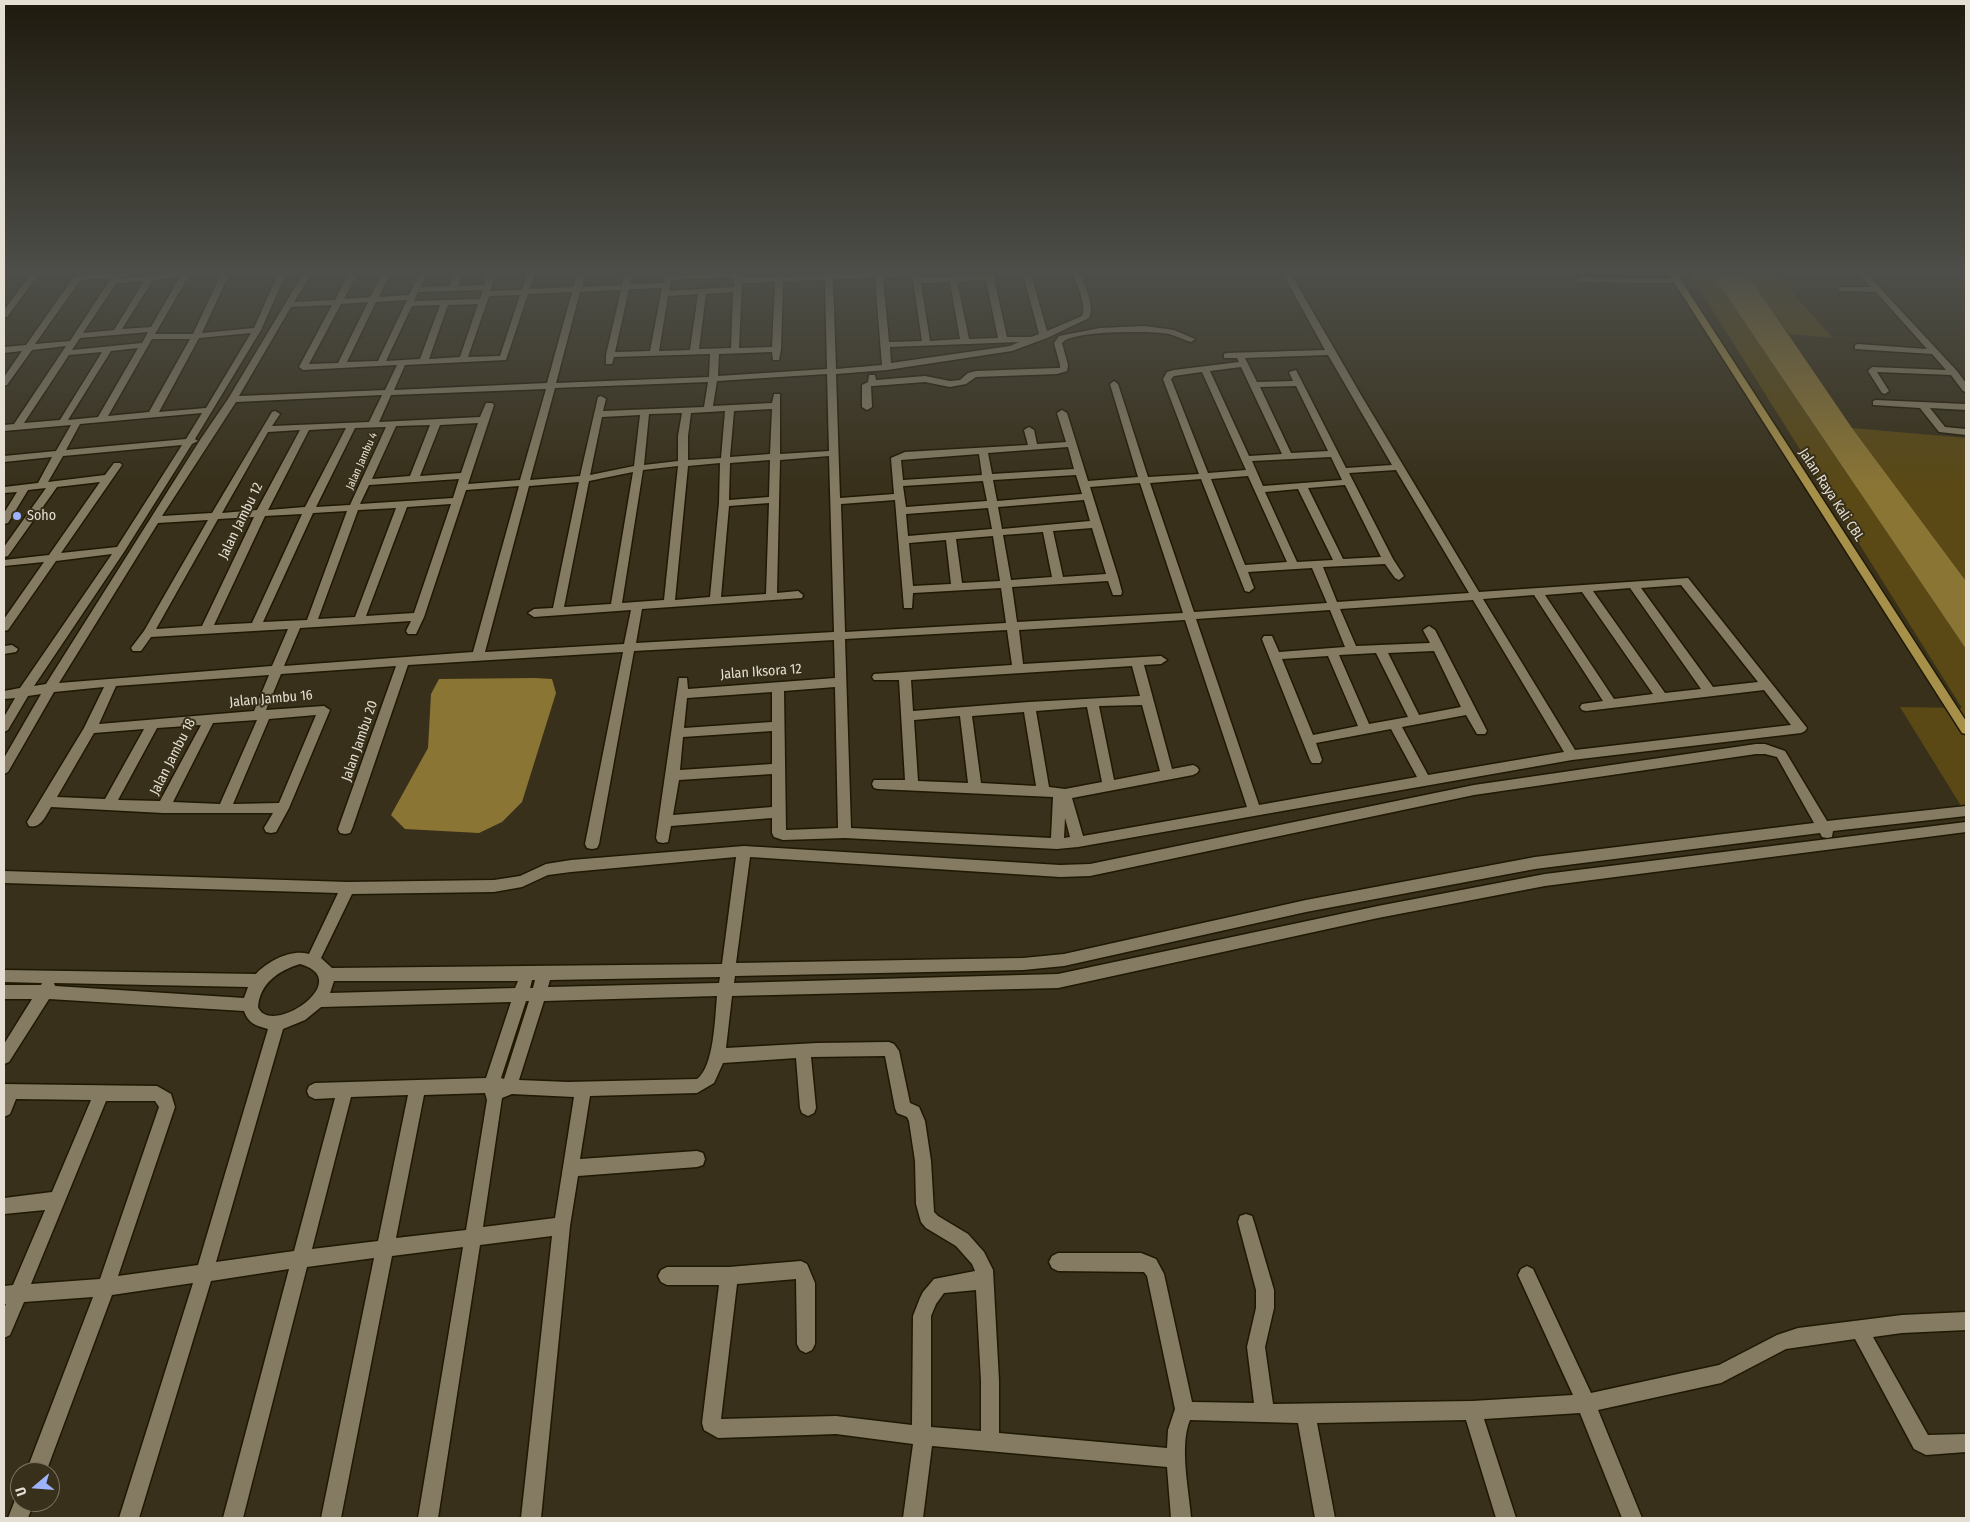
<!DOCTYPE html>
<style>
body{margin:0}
#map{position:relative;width:1970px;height:1522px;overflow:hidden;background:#38301a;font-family:"Fira Sans Condensed",sans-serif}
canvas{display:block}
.frame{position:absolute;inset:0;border:5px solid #e4dfd2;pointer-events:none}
.north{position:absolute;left:10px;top:1462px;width:50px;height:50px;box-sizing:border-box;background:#38301a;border:1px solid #7d7664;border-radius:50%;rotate:252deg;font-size:14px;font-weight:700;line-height:20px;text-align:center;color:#e4dfd2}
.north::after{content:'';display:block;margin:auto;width:18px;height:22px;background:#9db4fd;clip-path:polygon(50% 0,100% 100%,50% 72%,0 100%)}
</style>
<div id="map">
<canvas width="1970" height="1522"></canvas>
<div class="frame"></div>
<div class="north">U</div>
</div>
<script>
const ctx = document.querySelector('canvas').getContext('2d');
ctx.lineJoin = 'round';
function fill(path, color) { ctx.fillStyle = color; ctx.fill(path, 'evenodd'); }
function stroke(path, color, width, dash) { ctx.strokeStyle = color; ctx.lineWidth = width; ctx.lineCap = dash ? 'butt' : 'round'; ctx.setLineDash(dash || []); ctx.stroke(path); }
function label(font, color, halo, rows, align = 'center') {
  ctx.font = font + ' "Fira Sans Condensed",sans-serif'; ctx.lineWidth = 4; ctx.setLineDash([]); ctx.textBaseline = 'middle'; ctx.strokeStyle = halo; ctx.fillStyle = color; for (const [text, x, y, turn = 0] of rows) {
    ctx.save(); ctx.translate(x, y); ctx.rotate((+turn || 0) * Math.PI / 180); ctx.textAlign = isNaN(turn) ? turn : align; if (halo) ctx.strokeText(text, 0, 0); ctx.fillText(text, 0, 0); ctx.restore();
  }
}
fill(new Path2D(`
 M 1690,274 L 1712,274 L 1966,649 L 1966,814 L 1900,707 L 1962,708 Z
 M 1747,274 L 1776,274 L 1833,338 L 1789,334 Z
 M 1852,428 L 1966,438 L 1966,581 L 1964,578 Z`), '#5a4915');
fill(new Path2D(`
 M 1712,274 L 1747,274 L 1852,428 L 1966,581 L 1966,649 Z
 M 535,678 L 552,679 L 556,693 L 522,802 L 502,822 L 479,833 L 405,829 L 391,815 L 428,748 L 431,694 L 439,679 Z`), '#8b7535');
const minor = new Path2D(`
 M 31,274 L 39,274 L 7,317 L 4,317 L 4,310 Z
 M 133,274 L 120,277 L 118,279 L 163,274 L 190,274 L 155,334 L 193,334 L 221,274 L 229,274 L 202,333 L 254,328 L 278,274 L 286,274 L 261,330 L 195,439 L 198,441 L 192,444 L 124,552 L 34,686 L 46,684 L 200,440 L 228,399 L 303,274 L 311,274 L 294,302 L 335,300 L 349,274 L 357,274 L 344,299 L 370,297 L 382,274 L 390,274 L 379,297 L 409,295 L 419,274 L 427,274 L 421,287 L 450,286 L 455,274 L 463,274 L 458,286 L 484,285 L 488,274 L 496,274 L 490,291 L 522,290 L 527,274 L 535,274 L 530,289 L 573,287 L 577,274 L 585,274 L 582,287 L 622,285 L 624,274 L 632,274 L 630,284 L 663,283 L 664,277 L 668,275 L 742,274 L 742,278 L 775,277 L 775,274 L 783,274 L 783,277 L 825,274 L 908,274 L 904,276 L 883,277 L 889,342 L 922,341 L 912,274 L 920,274 L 921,278 L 993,274 L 1007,337 L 1031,337 L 1039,334 L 1023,274 L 1031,274 L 1047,331 L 1082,316 C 1087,305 1077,285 1073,274 L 1081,274 C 1085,287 1095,305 1089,318 L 1047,338 L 1012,351 L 887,370 L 836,374 L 840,498 L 894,494 L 891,458 L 905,452 L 1028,445 L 1024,430 L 1029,427 L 1034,430 L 1037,444 L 1066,442 L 1057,413 L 1062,410 L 1067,413 L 1088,481 L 1138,477 L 1110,384 L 1114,381 L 1118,384 L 1148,477 L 1199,474 L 1163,379 L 1167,372 L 1174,370 L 1239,362 L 1237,358 L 1224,358 L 1224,354 L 1227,353 L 1325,350 L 1283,274 L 1291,274 L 1361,395 L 1479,592 L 1688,578 L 1807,728 L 1805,731 L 1801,733 L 1572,760 L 1078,847 L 1057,849 L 845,838 L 783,840 L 774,837 L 772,833 L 772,818 L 671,826 L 668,842 L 663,843 L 658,842 L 656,838 L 679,678 L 687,678 L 688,689 L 835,678 L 834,640 L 634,651 L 599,844 L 597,848 L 592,849 L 587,848 L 585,844 L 623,652 L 408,665 L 352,829 L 350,833 L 345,834 L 340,833 L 338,829 L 396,666 L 281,674 L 266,710 L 324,706 L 330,710 L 289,808 L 276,832 L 271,833 L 266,832 L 264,828 L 273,813 L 163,813 L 51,807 C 46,815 41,829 29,826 L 27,822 L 84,728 L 104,687 L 54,692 L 8,772 L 4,774 L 4,758 L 41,694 L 28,696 L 8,730 L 4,732 L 4,717 L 15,698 L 4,699 L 4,691 L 20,688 L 112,554 L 56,561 L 8,630 L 4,631 L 4,619 L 44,562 L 4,566 L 4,560 L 49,555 L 100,482 L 57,487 L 8,556 L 4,557 L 4,547 L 46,488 L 28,490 L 8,523 L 4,524 L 4,513 L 17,492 L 4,493 L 4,487 L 38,483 L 52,457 L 4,462 L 4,456 L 56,451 L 71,425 L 4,431 L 4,425 L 14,424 L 66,346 L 32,350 L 7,385 L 4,386 L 4,377 L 22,351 L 4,353 L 4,347 L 26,345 L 73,278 L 84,275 ZM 180,277 L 151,327 L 122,329 L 153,280 ZM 734,277 L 734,287 L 669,291 L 671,280 ZM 111,278 L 70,341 L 35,344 L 79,282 L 85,279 ZM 875,278 L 882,365 L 836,369 L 833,279 ZM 825,280 L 827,369 L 718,376 L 719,354 L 772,352 L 773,360 L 779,360 L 781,349 L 783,281 ZM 986,280 L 998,338 L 969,339 L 957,281 ZM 144,281 L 114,330 L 83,333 L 117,282 L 120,283 ZM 775,282 L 772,347 L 739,348 L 742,283 ZM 950,282 L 960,339 L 930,341 L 921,283 ZM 662,288 L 650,351 L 615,352 L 629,289 ZM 483,290 L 480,299 L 414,301 L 418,292 ZM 621,290 L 606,355 L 606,364 L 612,364 L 614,357 L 710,354 L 709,377 L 556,383 L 580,292 ZM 572,292 L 547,383 L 394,390 L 405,365 L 506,360 L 528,294 ZM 733,292 L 731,348 L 699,349 L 706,294 ZM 698,294 L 690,350 L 659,351 L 668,296 ZM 520,295 L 500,356 L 468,357 L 489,296 ZM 407,300 L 378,361 L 347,362 L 376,302 ZM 368,302 L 338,363 L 309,364 L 341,304 ZM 478,304 L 460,357 L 429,359 L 448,305 ZM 332,305 L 299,367 L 303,370 L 397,365 L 385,390 L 239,396 L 291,307 ZM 440,305 L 420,359 L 386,361 L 412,306 ZM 148,332 L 142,343 L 72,350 L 80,338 ZM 251,333 L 206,408 L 159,412 L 199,338 ZM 152,339 L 190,339 L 149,412 L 108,416 ZM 1019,342 L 1010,346 L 891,363 L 890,347 ZM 138,348 L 98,417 L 68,420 L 111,351 ZM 102,352 L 60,420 L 24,423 L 69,355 ZM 1328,355 L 1392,465 L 1346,468 L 1296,370 L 1289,372 L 1293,381 L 1257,382 L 1245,358 ZM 1241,367 L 1282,454 L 1249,456 L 1210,371 ZM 1202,372 L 1241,459 L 1246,470 L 1208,473 L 1171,379 L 1174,376 ZM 827,374 L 829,451 L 780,454 L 780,394 L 774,394 L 772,403 L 713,406 L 717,381 ZM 708,382 L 704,407 L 603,411 L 606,399 L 601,396 L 598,397 L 580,476 L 530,480 L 555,388 ZM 1296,386 L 1328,451 L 1291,453 L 1260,387 ZM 546,389 L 520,480 L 468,484 L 494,405 L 492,403 L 486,403 L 480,417 L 379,422 L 391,395 ZM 382,395 L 369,422 L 272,426 L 280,414 L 275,411 L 272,412 L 212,513 L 162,516 L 236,402 ZM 772,409 L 770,454 L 730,457 L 734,411 ZM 725,411 L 721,458 L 688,460 L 688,436 L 691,413 ZM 202,413 L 186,439 L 66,450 L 80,424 ZM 682,413 L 678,436 L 678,461 L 644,465 L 649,414 ZM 640,415 L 634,466 L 590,475 L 602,417 ZM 478,423 L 461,473 L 420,476 L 440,425 ZM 430,425 L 410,476 L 372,479 L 396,426 ZM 386,427 L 350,505 L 316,507 L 355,428 ZM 346,428 L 305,507 L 268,510 L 309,430 ZM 300,430 L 257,510 L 222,513 L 268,432 ZM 182,445 L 117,547 L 61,553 L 122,465 L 120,463 L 114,463 L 105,475 L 48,482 L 63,456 ZM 1068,447 L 1074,469 L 992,474 L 988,453 ZM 979,454 L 982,475 L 903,480 L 901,460 ZM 829,456 L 834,632 L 636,643 L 642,609 L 802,598 L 803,595 L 798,591 L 777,593 L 780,460 ZM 1331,457 L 1342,480 L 1263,486 L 1252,461 ZM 770,460 L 769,497 L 729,500 L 730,463 ZM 720,463 L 719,503 L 710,597 L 675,600 L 688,466 ZM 678,466 L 664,600 L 622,603 L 643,470 ZM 1396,470 L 1469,593 L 1337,602 L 1323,567 L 1385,564 L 1395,578 L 1399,580 L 1404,576 L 1393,559 L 1349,473 ZM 633,472 L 611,604 L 564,607 L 589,481 ZM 1076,475 L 1082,494 L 997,501 L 993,480 ZM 1248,476 L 1287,562 L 1245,565 L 1211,479 ZM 459,479 L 453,498 L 360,504 L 369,485 ZM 1201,479 L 1245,591 L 1249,592 L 1254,588 L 1248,572 L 1312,568 L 1327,603 L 1194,612 L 1150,483 ZM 983,481 L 987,501 L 906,507 L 903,486 ZM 579,482 L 553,608 L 534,609 L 528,613 L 534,617 L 631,610 L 624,644 L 485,652 L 529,486 ZM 1140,483 L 1183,613 L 1017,622 L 1012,587 L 1108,581 L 1113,595 L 1121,595 L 1122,592 L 1118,577 L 1090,487 ZM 1345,485 L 1381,557 L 1343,559 L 1308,488 ZM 519,486 L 473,652 L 284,666 L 300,628 L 411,621 L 406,631 L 408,634 L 416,634 L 424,617 L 466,490 ZM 1298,489 L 1333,560 L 1297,562 L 1265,492 ZM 895,500 L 904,608 L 912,608 L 913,593 L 1001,588 L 1006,623 L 845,632 L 841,504 ZM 1084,500 L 1090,521 L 1002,529 L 998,507 ZM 769,503 L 766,594 L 721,597 L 729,506 ZM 451,504 L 414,613 L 366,616 L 407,507 ZM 396,508 L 355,617 L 318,619 L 358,510 ZM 988,508 L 992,529 L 908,536 L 906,514 ZM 347,511 L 307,620 L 263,622 L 313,513 ZM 302,514 L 252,623 L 214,625 L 265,516 ZM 254,517 L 202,626 L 156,629 L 218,519 ZM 208,520 L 144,631 L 131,648 L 133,651 L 141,651 L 151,637 L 288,629 L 272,666 L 59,683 L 158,523 ZM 1092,528 L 1106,574 L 1063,577 L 1053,531 ZM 1043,532 L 1052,577 L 1011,580 L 1003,535 ZM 993,536 L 1000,581 L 962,583 L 956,539 ZM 946,540 L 951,584 L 913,586 L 909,543 ZM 1681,585 L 1758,682 L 1713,687 L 1641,588 ZM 1630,588 L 1701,689 L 1665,693 L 1593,591 ZM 1582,592 L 1653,694 L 1614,699 L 1545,595 ZM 1534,595 L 1603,701 L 1582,704 L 1580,707 L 1582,710 L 1586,711 L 1764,690 L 1791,725 L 1575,750 L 1483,599 ZM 1473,600 L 1564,752 L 1428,775 L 1402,727 L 1466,715 L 1477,734 L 1485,734 L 1487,731 L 1435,630 L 1429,626 L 1423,630 L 1430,643 L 1356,646 L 1340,609 ZM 1330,610 L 1345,647 L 1279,652 L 1272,636 L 1264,636 L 1262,639 L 1310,760 L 1312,763 L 1320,763 L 1322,760 L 1316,743 L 1391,729 L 1417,777 L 1259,805 L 1196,619 ZM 1185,620 L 1247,807 L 1083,836 L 1072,798 L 1193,775 L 1197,773 L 1199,770 L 1197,767 L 1193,765 L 1172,769 L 1144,665 L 1161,664 L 1167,660 L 1161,656 L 1023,664 L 1019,630 ZM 1007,630 L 1012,665 L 874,674 L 872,677 L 874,680 L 899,680 L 905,780 L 874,780 L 872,784 L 874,788 L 878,789 L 1053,797 L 1051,838 L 851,828 L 845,639 ZM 1434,651 L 1461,707 L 1419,715 L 1388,653 ZM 1376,653 L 1408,717 L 1369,724 L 1339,655 ZM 1328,656 L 1358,726 L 1313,735 L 1282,659 ZM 1132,666 L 1140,696 L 1029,702 L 913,711 L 911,680 ZM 269,675 L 254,711 L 99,724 L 116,686 ZM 835,687 L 838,828 L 786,830 L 784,691 ZM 772,692 L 772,722 L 684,728 L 687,698 ZM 1142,705 L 1160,771 L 1114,780 L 1099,706 ZM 1087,707 L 1102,782 L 1065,789 L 1049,787 L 1036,711 ZM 1024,712 L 1036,786 L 981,783 L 972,716 ZM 316,715 L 279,803 L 233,804 L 269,719 ZM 960,716 L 968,783 L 918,781 L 914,720 ZM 257,720 L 220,804 L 173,802 L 213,723 ZM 201,725 L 160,801 L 118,800 L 157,728 ZM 144,729 L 105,799 L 57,797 L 94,733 ZM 772,731 L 772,764 L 680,770 L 683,737 ZM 772,774 L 772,807 L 673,815 L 679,780 ZM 1065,818 L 1070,837 L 1064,838 Z
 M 1859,274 L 1867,274 L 1957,371 L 1966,383 L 1966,392 L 1963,391 L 1951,375 L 1877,372 L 1889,391 L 1885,394 L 1882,393 L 1868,371 L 1872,367 L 1946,370 L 1932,354 L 1855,349 L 1855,345 L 1858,344 L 1927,349 L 1876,292 L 1839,291 L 1839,287 L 1871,287 Z
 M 1580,278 L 1678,279 L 1682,281 L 1678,283 L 1583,282 L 1579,280 Z
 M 1145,326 L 1174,330 L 1195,339 L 1191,342 C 1184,340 1176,336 1169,334 C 1152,331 1072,330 1062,343 L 1068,365 L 1067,371 L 1057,374 L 976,377 L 966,384 L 950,387 L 925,382 L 873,386 L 871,386 L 872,407 L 867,410 L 862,407 L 862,385 L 868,382 L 869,375 L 875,375 L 876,380 L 925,376 L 950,381 L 960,380 L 968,373 L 976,371 L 1057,368 L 1060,368 L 1060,365 L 1054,343 L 1059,336 L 1100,328 Z
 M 1876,400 L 1966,404 L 1966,410 L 1930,408 L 1945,427 L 1966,429 L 1966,435 L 1939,432 L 1920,408 L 1873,405 L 1873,401 Z
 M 12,645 L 18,649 L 16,652 L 4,654 L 4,646 Z
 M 1756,744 L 1765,744 L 1785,751 L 1827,821 L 1966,806 L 1966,816 L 1833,831 L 1832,837 L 1827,838 L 1822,837 L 1820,833 L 1535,869 L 1306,912 L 1064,966 L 1023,970 L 735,976 L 734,983 L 1058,974 L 1378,906 L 1545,874 L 1966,822 L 1966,832 L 1545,886 L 1378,918 L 1058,988 L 732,996 L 726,1048 L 817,1043 L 889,1042 L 894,1044 L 899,1051 L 910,1103 L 919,1107 L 925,1121 L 931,1161 L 934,1212 L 938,1216 L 968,1234 L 984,1252 L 993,1270 L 999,1381 L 999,1433 L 1167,1448 L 1168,1430 L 1175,1409 L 1147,1276 L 1144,1272 L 1058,1271 L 1052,1268 L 1049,1262 L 1052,1256 L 1058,1253 L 1141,1253 L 1156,1259 L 1164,1274 L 1192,1402 L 1254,1403 L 1247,1347 L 1256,1308 L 1256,1290 L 1238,1222 L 1240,1216 L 1246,1214 L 1252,1216 L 1254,1222 L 1274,1290 L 1274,1308 L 1265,1347 L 1273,1404 L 1472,1401 L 1573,1395 L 1518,1275 L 1521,1269 L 1527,1266 L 1533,1269 L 1591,1393 L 1719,1365 L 1777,1335 L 1798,1328 L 1902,1315 L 1966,1312 L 1966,1330 L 1902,1333 L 1873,1337 L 1928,1435 L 1966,1434 L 1966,1452 L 1926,1455 L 1914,1449 L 1855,1339 L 1786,1349 L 1721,1383 L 1598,1410 L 1642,1518 L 1622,1518 L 1580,1413 L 1484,1419 L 1516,1518 L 1496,1518 L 1466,1420 L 1317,1423 L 1335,1518 L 1315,1518 L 1298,1423 L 1190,1420 C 1179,1446 1189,1490 1191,1518 L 1171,1518 L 1167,1467 L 932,1446 L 923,1518 L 903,1518 L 913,1444 L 836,1434 L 718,1438 L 704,1430 L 702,1423 L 719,1285 L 667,1285 L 661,1282 L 658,1276 L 661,1270 L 667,1267 L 729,1267 L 801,1261 L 807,1264 L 815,1283 L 815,1344 L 812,1350 L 806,1353 L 800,1350 L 797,1344 L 796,1279 L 737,1284 L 721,1419 L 836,1416 L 912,1425 L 913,1316 L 920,1298 L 923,1292 L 934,1279 L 975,1271 L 972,1264 L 956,1246 L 926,1228 L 921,1222 L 916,1204 L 915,1161 L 909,1121 L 907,1117 L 897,1113 L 895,1108 L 885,1056 L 811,1057 L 816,1108 L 814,1113 L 808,1116 L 802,1113 L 800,1108 L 796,1058 L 723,1063 L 714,1083 L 697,1093 L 590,1096 L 580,1159 L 697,1151 L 703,1153 L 705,1159 L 703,1165 L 697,1167 L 578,1176 L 570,1226 L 541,1518 L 521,1518 L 552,1236 L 480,1245 L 438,1518 L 418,1518 L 463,1247 L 392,1256 L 341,1518 L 321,1518 L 374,1258 L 307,1267 L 243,1518 L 223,1518 L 289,1269 L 211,1281 L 139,1518 L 119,1518 L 193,1283 L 112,1295 L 46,1472 L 26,1472 L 93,1297 L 24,1302 L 10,1335 L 4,1338 L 4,1308 L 6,1304 L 4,1304 L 4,1286 L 13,1285 L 45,1210 L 4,1214 L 4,1198 L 52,1192 L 91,1100 L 16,1099 L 10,1114 L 4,1117 L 4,1084 L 157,1086 L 171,1094 L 175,1107 L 118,1276 L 198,1265 L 268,1029 C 256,1026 248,1023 244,1011 L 49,999 L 9,1062 L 4,1064 L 4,1044 L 32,999 L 4,999 L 4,985 L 41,985 L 42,983 L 4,982 L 4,970 L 256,974 C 268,961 291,949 309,954 L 338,893 L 4,883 L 4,871 L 348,882 L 494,880 L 520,876 L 546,864 L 571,860 L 744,846 L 1060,865 L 1090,864 L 1474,785 ZM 1756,754 L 1765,754 L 1777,757 L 1814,823 L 1535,857 L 1306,900 L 1064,954 L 1023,958 L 736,963 L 750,857 L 1060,877 L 1090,876 L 1474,795 ZM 736,857 L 722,964 L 332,968 L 321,958 L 352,894 L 494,892 L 522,887 L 548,875 L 571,872 ZM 300,964 C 357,980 270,1038 258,1007 C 260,983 278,971 300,964 ZM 720,977 L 719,983 L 548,987 L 550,980 ZM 532,980 L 535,980 L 533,988 L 530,988 ZM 334,981 L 518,981 L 515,988 L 330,993 ZM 54,983 L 248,987 L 244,998 L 55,986 ZM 717,996 C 715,1017 714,1067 697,1079 L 568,1082 L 519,1080 L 544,1001 ZM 526,1001 L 529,1001 L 504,1079 L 501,1078 ZM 511,1002 L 486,1078 L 315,1083 L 309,1086 L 307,1091 L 309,1096 L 315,1099 L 335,1098 L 294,1251 L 216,1262 L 283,1029 L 305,1020 L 321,1007 ZM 485,1093 L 487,1100 L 466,1230 L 396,1238 L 424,1095 ZM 512,1094 L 574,1097 L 555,1218 L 483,1227 L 502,1098 ZM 408,1095 L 378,1241 L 312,1249 L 351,1097 ZM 106,1101 L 155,1101 L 159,1107 L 100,1279 L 31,1284 ZM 976,1290 L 981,1381 L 981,1431 L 931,1427 L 931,1316 L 936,1304 L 944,1293 Z
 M 20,1494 L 20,1502 L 34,1502 L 28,1518 L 8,1518 L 17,1495 Z`);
const major = new Path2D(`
 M 1669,274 L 1677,274 L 1966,721 L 1966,734 L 1962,733 Z`);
stroke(minor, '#1f1803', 3);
stroke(major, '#1f1803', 3);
fill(minor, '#847b62');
fill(major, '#a7904a');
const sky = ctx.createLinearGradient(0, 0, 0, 487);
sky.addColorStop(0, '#1f1a0e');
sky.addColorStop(0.56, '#4d4e49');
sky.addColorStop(1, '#4d4e4900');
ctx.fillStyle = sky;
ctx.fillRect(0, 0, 1970, 487);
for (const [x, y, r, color] of [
 [17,516,5,"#9db4fd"]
]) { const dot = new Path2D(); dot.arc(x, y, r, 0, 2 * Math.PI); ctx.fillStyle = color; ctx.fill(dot); stroke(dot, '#38301a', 2); }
label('11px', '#e4dfd2', '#38301a', [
 ["Jalan Jambu 4",362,461,-66]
]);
label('14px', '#e4dfd2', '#38301a', [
 ["Jalan Raya Kali CBL",1831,495,57],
 ["Jalan Jambu 12",241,521,-64],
 ["Jalan Iksora 12",761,672,-4],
 ["Jalan Jambu 16",271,699,-5],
 ["Jalan Jambu 20",360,741,-71],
 ["Jalan Jambu 18",173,757,-63]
]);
label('14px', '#e4dfd2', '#38301a', [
 ["Soho",27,516]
], 'left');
</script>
